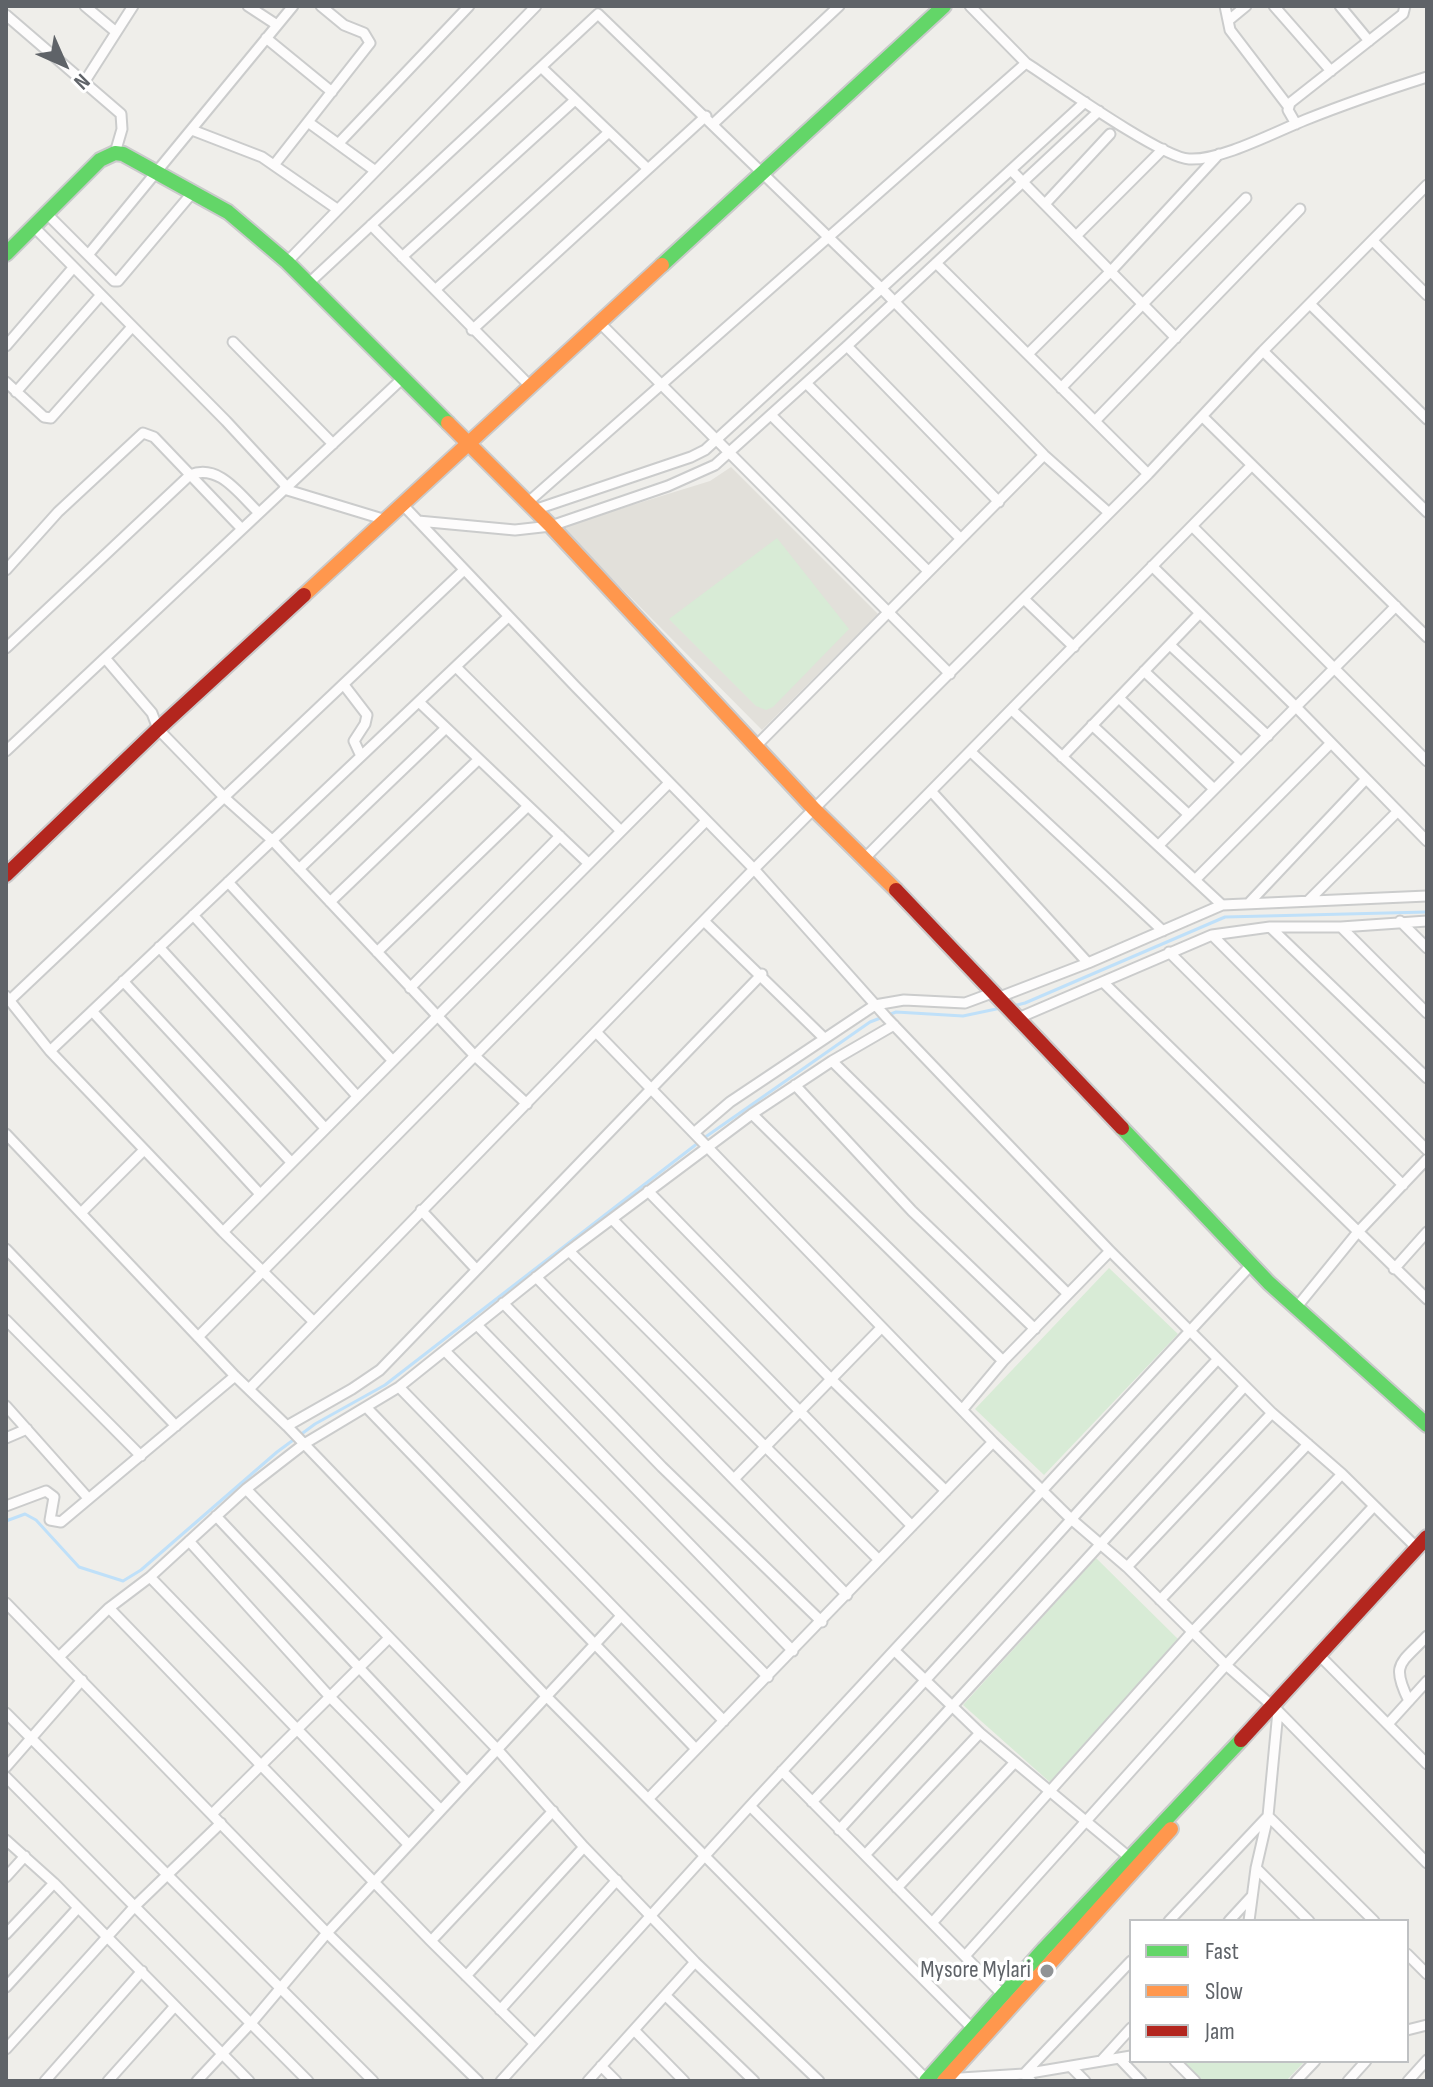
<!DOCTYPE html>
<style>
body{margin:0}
#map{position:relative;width:1433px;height:2087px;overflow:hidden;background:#efeeea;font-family:"Sofia Sans Condensed",sans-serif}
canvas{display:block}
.frame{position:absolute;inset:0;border:8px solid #5f6368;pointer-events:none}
.legend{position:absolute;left:1129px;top:1919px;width:280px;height:144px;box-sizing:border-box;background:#fff;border:2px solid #bfc1c3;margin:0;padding:10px 14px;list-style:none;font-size:24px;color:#5f6368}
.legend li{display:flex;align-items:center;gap:16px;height:40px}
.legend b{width:40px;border:2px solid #bfc1c3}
.north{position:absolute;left:24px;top:24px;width:80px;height:80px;-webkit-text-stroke:6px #fff;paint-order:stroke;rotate:135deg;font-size:22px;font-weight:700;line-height:32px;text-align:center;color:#5f6368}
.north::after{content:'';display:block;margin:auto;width:28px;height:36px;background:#5f6368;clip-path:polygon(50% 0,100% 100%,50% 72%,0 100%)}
</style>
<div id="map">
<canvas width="1433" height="2087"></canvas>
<div class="frame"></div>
<ul class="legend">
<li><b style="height:10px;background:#63d668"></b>Fast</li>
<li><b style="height:10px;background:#ff974d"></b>Slow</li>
<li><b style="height:10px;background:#b3261e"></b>Jam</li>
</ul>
<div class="north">N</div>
</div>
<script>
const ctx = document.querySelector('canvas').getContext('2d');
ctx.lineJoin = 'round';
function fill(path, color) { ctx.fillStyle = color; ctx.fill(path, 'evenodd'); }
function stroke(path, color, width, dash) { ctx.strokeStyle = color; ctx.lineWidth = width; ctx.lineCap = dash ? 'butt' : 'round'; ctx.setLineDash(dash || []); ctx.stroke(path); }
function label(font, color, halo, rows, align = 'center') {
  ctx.font = font + ' "Sofia Sans Condensed",sans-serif'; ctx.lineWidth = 7; ctx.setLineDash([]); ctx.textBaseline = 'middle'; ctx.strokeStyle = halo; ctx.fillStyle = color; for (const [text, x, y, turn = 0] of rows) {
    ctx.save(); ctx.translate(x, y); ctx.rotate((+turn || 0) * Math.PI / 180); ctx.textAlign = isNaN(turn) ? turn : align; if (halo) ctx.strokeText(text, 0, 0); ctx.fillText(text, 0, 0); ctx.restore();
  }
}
fill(new Path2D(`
 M 731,467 L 878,614 L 762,730 L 561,527 L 710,481 Z`), '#e2e0da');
fill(new Path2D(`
 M 777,538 L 849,629 L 773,707 L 766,710 L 756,706 L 669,619 Z
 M 1109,1268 L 1178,1334 L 1044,1475 L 975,1409 Z
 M 1096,1558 L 1179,1640 L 1052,1784 L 963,1705 Z
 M 1181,2061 L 1305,2061 L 1286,2081 L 1202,2081 Z`), '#d8ebd6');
stroke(new Path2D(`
 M 1013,1006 L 1025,1003 L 1225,917 L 1427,912
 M 704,1138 L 870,1022 L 896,1012 L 963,1016 L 1001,1008
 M 6,1521 L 25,1514 L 36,1520 L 79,1567 L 123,1581 L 141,1570 L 277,1452 L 315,1424 L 385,1385 L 698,1143`), '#bfe0f9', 3);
const street = new Path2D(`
 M 85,6 L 116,32
 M 248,6 L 277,25
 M 1225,6 L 1230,30 L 1288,106
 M 1274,6 L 1331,71
 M 1340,6 L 1369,41
 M 6,15 L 121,114 L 122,129 L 115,153
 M 1229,20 L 1246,6
 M 266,38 L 332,92
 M 1026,63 C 1054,81 1162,158 1189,159 C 1220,161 1275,132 1305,120 C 1345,104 1386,90 1427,77
 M 541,67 L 648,169
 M 85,81 L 133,6
 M 308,122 L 374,170
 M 713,124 L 839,6
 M 1296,124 L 1288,110 L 1290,103 L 1403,14 L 1405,6
 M 192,130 L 262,157 L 337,209
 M 338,144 L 469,6
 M 274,165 L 370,43 L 364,33 L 344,25 L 321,6
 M 1011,170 L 1176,338
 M 1045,204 L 1110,134
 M 46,213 L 114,281 L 118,281 L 193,192
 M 371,225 L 531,387
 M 33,226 L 226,421 L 287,487
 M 1076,236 L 1163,149
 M 1373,241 L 1427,295
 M 88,255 L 293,6
 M 402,257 L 575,100
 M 287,262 L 536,6
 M 936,263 L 1148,474
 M 309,283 L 598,14 L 882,289 L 1044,455 L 1108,512
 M 435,290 L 609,132
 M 1311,305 L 1427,419
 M 600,323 L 950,674
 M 472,330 L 706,116
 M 233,342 L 333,444
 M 6,346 L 73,268
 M 847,346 L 999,502
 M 1263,351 L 1427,512
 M 1028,354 L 1112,270 L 1219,154
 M 6,382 L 44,417 L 51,418 L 131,328
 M 806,383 L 961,539
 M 1061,388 L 1246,198
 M 16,392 L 100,296
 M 771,415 L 928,571
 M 1203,417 L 1427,637
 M 1096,420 L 1300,209
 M 284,489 L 386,520
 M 402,504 L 575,686 L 754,869 L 887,1018 L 1110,1251 L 1272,1413 L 1342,1474 L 1417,1548
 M 526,504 L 1026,63 L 970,6
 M 534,510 L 691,457 L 705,450 L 1085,102
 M 418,521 L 515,530 L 551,526 L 668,486 L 715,465 L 847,346 L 1099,111
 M 1192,526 L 1427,761
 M 1152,566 L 1296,707 L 1427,841
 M 6,570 L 58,512 L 143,433 L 154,437 L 242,529
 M 1024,599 L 1074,647
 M 1170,645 L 1268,736
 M 6,648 L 190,475 C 219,463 239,494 259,513
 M 105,658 L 152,713 L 158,729 L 225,798 L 272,840 L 475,1056 L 527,1104
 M 456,667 L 620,830
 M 1144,671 L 1241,762
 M 344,685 L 367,715 L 365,724 L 354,741 L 361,756
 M 1119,698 L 1214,789
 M 419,702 L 587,862
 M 1013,711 L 1222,905
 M 1092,725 L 1189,815
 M 756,746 L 1044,455
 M 6,751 L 404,377
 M 971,752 L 1163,931
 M 1062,757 L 1200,613
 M 931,791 L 1088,963
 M 1159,845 L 1396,606
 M 865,858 L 1252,465
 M 299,869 L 446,728
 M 1195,880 L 1331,743
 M 228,882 L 392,1060
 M 1308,901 L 1397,812
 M 330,902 L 479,759
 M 1249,903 L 1366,779
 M 193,915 L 357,1096
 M 704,921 L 824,1038
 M 1400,921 L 1427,948
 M 1270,927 L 1427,1078
 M 1341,927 L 1427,1013
 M 1212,935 L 1427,1150
 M 159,947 L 325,1128
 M 377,952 L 528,806
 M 1169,952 L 1403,1185
 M 123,981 L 291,1162
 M 1104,983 L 1427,1299
 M 410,988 L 560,836
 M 6,996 L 50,1051 L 223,1232 L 314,1322
 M 997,998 L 1088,963 L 1222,905 L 1427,896
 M 10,1000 L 464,570
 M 92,1011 L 260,1194
 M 1016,1019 L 1212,935 L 1270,927 L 1341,927 L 1427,921
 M 597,1033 L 993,1442 L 1070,1518 L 1127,1567 L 1226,1665 L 1278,1711 L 1427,1863
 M 50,1051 L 508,617
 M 832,1061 L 1068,1294
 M 795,1085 L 912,1211 L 1035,1329
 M 752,1114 L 1003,1361
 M 695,1132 L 730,1102 L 875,1005 L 904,1000 L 965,1003 L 992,993
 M 6,1134 L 235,1376 L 287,1426 L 547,1697 L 928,2081
 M 648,1191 L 831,1379 L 946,1491
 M 421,1210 L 476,1269
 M 81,1213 L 144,1150
 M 612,1219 L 912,1526
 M 223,1232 L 669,783
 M 6,1249 L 176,1426
 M 569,1251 L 879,1560
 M 1394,1269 L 1427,1232
 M 536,1277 L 847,1595
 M 503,1303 L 662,1467 L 822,1622
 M 1296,1308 L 1357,1233 L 1427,1159
 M 6,1320 L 141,1456
 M 477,1325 L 793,1651
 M 198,1337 L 706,821
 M 445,1351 L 768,1677
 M 399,1387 L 724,1721
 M 249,1389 L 754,869 L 1148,474 L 1263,351 L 1427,185
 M 6,1406 L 88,1498
 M 367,1408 L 696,1749
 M 962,1410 L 1003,1361 L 1110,1251
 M 287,1426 L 352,1389 L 380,1370 L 762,974
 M 6,1438 L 27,1429
 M 734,1479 L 881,1328
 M 246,1489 L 497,1749 L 584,1847 L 695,1962 L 819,2081
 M 6,1506 L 46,1491 L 54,1497 L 50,1520 L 61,1522 L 235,1376
 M 216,1516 L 466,1781
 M 189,1541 L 330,1697 L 440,1809
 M 1127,1567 L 1272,1413
 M 150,1577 L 408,1844
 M 1160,1600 L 1308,1444
 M 6,1603 L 327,1933 L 478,2081
 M 109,1608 L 431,1941 L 534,2043
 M 895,1651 L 980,1733 L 1130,1858
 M 59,1657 L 109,1608 L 150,1577 L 246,1489 L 304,1444 L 399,1387 L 569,1251 L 752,1114 L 832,1061 L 894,1025
 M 1324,1660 L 1427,1764
 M 1409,1701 C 1390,1663 1401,1664 1427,1636
 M 6,1713 L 373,2081
 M 1388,1724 L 1427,1681
 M 6,1767 L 82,1680
 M 782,1771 L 1003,1995
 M 6,1777 L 308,2081
 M 649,1798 L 993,1442
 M 812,1802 C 950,1657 1081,1506 1217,1360
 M 750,1806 L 973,2029
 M 212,1814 L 389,1638
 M 839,1830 L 1245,1386
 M 6,1840 L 54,1883 L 249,2081
 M 865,1855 L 980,1733
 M 1256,1868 L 1309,1921
 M 6,1877 L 25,1856
 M 897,1888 L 1015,1762
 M 1169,1921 L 1268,1816 L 1374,1921
 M 1229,1921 L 1252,1896
 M 1249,1921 L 1256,1868 L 1268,1816 L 1278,1711
 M 932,1923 L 1193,1631 L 1342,1474
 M 6,1934 L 54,1883
 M 431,1941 L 553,1811
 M 1407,1954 L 1427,1974
 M 965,1956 L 1226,1665 L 1374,1506
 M 466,1976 L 584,1847
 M 6,1987 L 77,1909
 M 666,1996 L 754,2081
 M 500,2010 L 617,1880
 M 634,2030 L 684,2081
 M 1407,2030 L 1427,2025
 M 6,2049 L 135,1906 L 221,1823
 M 1119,2058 L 1141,2081
 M 1101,2061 L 1131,2028
 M 1175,2061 L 1195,2081
 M 601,2066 L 616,2081
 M 1072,2068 L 1085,2081
 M 945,2079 L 1024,2074 L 1131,2056
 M 45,2081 L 142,1971
 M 108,2081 L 175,2006
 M 197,2081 L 252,2022 L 327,1933 L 621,1616
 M 501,2081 L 750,1806 L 1251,1265
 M 588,2081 L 695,1962
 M 1031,2081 L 1024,2074 L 1131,1961
 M 1296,2081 L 1315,2061
 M 1348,2081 L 1366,2061
 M 1408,2081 L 1427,2060`);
const fast = new Path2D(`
 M 6,254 L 100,160 L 115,153 L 123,154 L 228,212 L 287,262 L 448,423
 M 662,265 L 944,6
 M 1122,1128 L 1269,1283 L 1427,1425
 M 926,2081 L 1044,1949 L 1241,1740`);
const slow = new Path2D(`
 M 448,423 L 551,526 L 814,809 L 896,890
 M 304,595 L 662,265
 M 944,2081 L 1171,1829`);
const jam = new Path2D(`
 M 6,875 L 158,729 L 304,595
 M 896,890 L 1122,1128
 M 1241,1740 L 1427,1537`);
stroke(street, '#cbcccc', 13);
stroke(fast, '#cacacb', 18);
stroke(slow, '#cacacb', 18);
stroke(jam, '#cacacb', 18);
stroke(street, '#fdfcfc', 9);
stroke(fast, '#63d668', 14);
stroke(slow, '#ff974d', 14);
stroke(jam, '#b3261e', 14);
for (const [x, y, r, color] of [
 [1047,1971,8,"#919496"]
]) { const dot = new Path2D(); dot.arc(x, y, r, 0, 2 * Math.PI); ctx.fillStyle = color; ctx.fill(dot); stroke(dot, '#fff', 3); }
label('24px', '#5f6368', '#fff', [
 ["Mysore Mylari",1031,1971]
], 'right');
</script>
